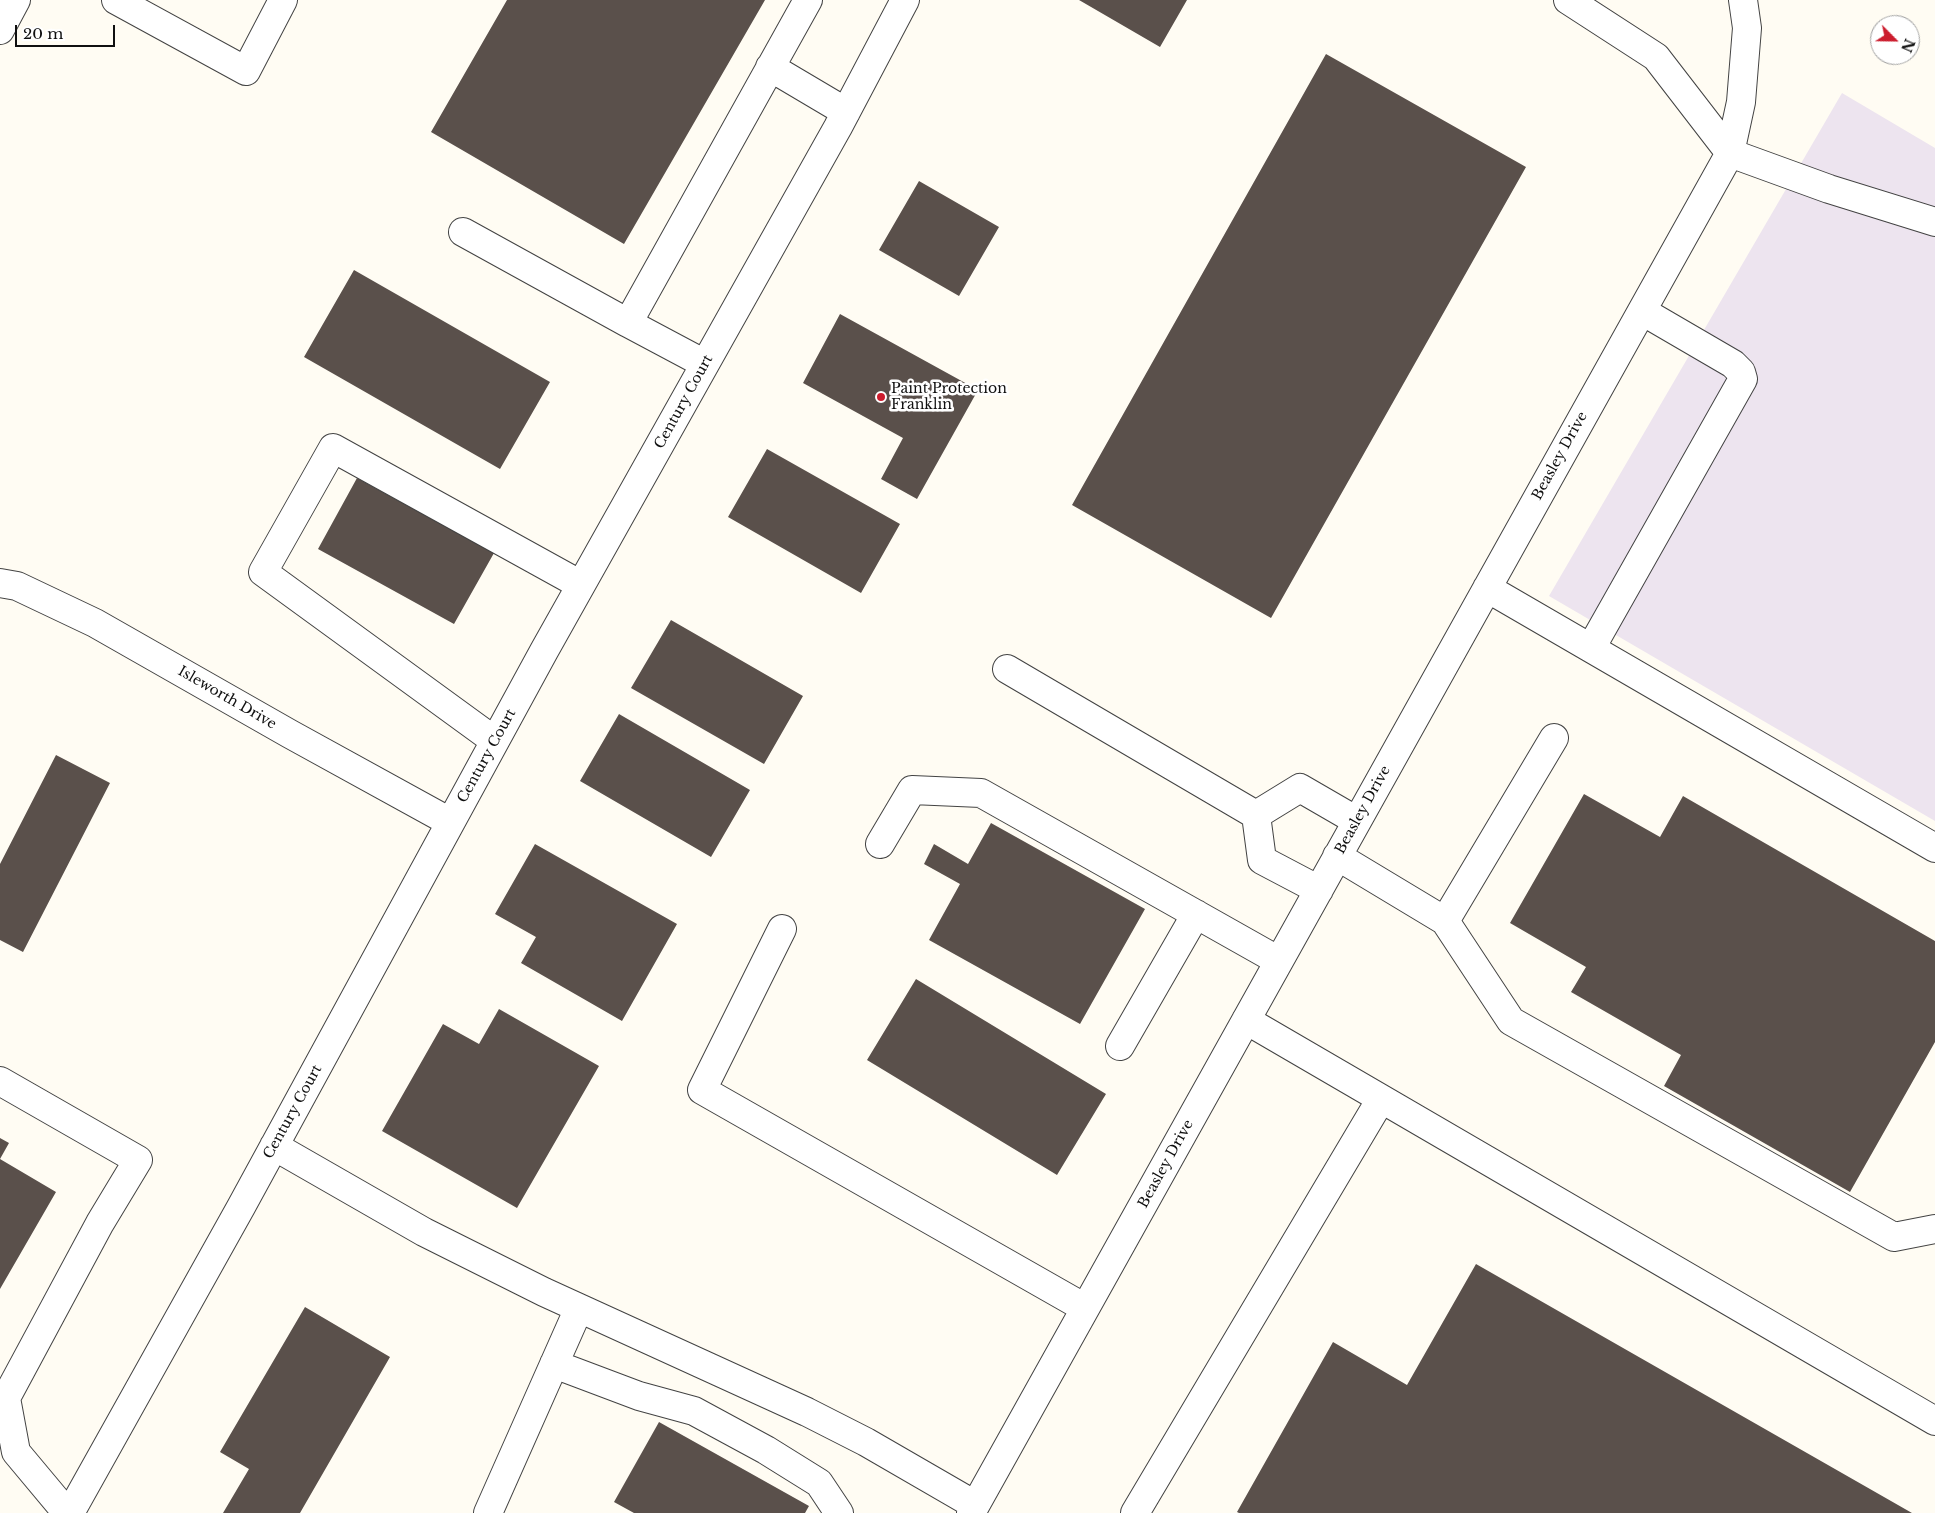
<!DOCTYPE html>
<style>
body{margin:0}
#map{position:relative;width:1935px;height:1513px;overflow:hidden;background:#fffcf3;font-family:"Libre Baskerville",serif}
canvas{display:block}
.north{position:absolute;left:1870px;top:15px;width:50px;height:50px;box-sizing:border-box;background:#fff;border:1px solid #9f9f9f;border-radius:50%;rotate:113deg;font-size:14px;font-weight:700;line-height:20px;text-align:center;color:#101010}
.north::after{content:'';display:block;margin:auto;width:18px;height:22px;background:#cc1c2d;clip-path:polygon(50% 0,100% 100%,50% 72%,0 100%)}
.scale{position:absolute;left:15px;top:25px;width:100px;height:22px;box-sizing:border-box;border:2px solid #101010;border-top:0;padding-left:6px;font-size:15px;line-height:18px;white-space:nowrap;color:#101010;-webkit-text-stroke:4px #fff;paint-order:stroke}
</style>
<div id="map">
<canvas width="1935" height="1513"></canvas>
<div class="north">N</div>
<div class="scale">20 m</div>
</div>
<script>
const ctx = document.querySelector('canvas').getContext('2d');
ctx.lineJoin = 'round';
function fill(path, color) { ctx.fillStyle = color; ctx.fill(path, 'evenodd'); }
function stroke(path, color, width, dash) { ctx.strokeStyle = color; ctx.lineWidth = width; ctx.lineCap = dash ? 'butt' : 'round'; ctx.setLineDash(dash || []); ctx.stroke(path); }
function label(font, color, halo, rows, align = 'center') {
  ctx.font = font + ' "Libre Baskerville",serif'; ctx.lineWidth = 5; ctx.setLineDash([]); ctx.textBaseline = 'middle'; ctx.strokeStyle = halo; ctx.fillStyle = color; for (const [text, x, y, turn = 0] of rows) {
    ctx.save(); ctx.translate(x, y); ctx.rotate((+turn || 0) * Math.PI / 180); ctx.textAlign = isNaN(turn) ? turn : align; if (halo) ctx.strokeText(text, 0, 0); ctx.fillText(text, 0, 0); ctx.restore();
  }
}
fill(new Path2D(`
 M 1842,93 L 1935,148 L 1935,821 L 1549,596 Z`), '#ede4ef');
fill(new Path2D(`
 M 507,0 L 765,0 L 624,244 L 431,132 Z
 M 1079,0 L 1187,0 L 1160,47 Z
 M 1326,54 L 1526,167 L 1271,618 L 1072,505 Z
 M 919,181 L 999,227 L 959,296 L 879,250 Z
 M 354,270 L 550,382 L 500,469 L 304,357 Z
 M 840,314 L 978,390 L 917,499 L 881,479 L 903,438 L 803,383 Z
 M 767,449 L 900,524 L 861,593 L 728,517 Z
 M 357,478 L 494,553 L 454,624 L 318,549 Z
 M 671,620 L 803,696 L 764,764 L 631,688 Z
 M 619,714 L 750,790 L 711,857 L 580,781 Z
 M 56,755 L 110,783 L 23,952 L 0,940 L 0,864 Z
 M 1584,794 L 1660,837 L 1683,796 L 1935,941 L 1935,1042 L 1850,1192 L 1664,1086 L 1681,1055 L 1571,992 L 1586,967 L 1510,923 Z
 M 991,823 L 1145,909 L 1080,1024 L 929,940 L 960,884 L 924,864 L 934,844 L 968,864 Z
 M 535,844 L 677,924 L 622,1021 L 521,963 L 536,937 L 495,914 Z
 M 916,979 L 1106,1094 L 1057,1175 L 867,1060 Z
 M 499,1009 L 599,1066 L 517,1208 L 382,1131 L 443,1024 L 479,1044 Z
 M 0,1138 L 9,1143 L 0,1159 L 56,1192 L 0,1289 Z
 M 1476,1264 L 1912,1513 L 1239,1513 L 1237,1512 L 1333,1342 L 1407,1385 Z
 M 305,1307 L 390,1357 L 300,1513 L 223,1513 L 249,1469 L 220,1452 Z
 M 659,1422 L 809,1506 L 805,1513 L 634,1513 L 614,1502 Z`), '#5a504b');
const minor = new Path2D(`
 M 116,0 L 246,71 L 283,0
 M 1568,0 L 1656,57 L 1730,153 L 1829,189 L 1935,222
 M 0,30 L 16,0
 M 770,67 L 846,112
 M 463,232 L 628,323 L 808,0
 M 628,323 L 705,364
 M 0,583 L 17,586 L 95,623 L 290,734 L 450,822
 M 1487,588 L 1935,848
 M 1591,648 L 1743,379 L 1741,372 L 1733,364 L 1642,311
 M 1007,669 L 1256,815
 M 495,741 L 263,572 L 333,448 L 581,585
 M 880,844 L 912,790 L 981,793 L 1279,961
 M 1337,856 L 1445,921 L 1554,738
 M 1319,890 L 1262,860 L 1256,815 L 1300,788 L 1357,821
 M 1445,921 L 1511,1021 L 1894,1237 L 1935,1229
 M 782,929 L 702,1090 L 1085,1308
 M 1246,1020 L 1935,1421
 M 1120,1046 L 1196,914
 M 0,1081 L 138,1160 L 100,1223 L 6,1398
 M 274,1146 L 424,1232 L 544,1292 L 807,1412 L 866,1442 L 975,1505
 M 554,1364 L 639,1396 L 694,1411 L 766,1450 L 819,1483 L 839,1513
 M 0,1395 L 6,1398 L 16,1452 L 67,1513
 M 70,1513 L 241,1207 L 544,651 L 838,127 L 905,0
 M 488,1513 L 579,1308
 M 971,1513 L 1730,153 L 1741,102 L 1747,28 L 1743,0
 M 1135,1513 L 1381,1099`);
stroke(minor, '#434343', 30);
stroke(minor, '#fff', 28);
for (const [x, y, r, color] of [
 [881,397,5,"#cc1c2d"]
]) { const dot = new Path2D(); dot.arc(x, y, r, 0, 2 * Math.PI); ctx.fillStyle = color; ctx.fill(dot); stroke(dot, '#fff', 2); }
label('14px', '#101010', '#fff', [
 ["Paint Protection",891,389],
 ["Franklin",891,405]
], 'left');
label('14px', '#101010', '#fff', [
 ["Century Court",684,402,-61],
 ["Beasley Drive",1560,456,-61],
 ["Isleworth Drive",227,698,30],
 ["Century Court",487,756,-61],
 ["Beasley Drive",1363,810,-61],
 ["Century Court",293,1112,-61],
 ["Beasley Drive",1166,1164,-61]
]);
</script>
